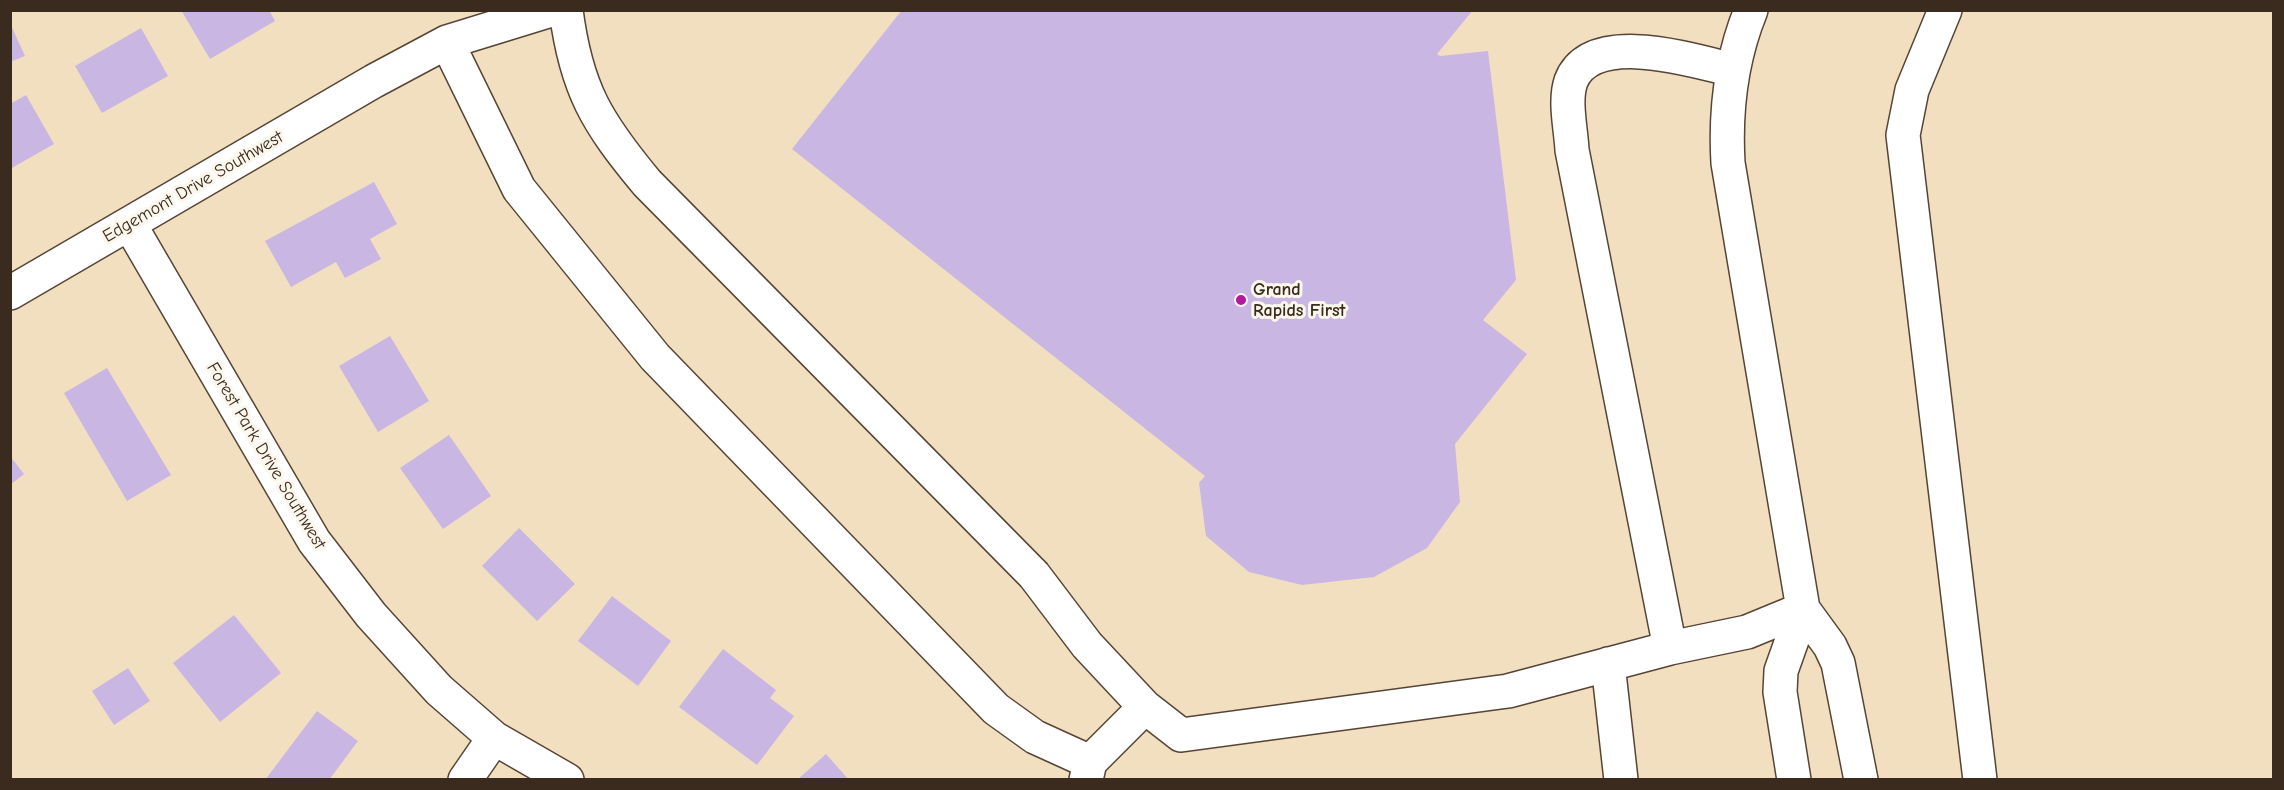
<!DOCTYPE html>
<style>
body{margin:0}
#map{position:relative;width:2284px;height:790px;overflow:hidden;background:#f2dfc0;font-family:"Comic Neue",sans-serif}
canvas{display:block}
.frame{position:absolute;inset:0;border:12px solid #3b2a1e;pointer-events:none}
</style>
<div id="map">
<canvas width="2284" height="790"></canvas>
<div class="frame"></div>
</div>
<script>
const ctx = document.querySelector('canvas').getContext('2d');
ctx.lineJoin = 'round';
function fill(path, color) { ctx.fillStyle = color; ctx.fill(path, 'evenodd'); }
function stroke(path, color, width, dash) { ctx.strokeStyle = color; ctx.lineWidth = width; ctx.lineCap = dash ? 'butt' : 'round'; ctx.setLineDash(dash || []); ctx.stroke(path); }
function label(font, color, halo, rows, align = 'center') {
  ctx.font = font + ' "Comic Neue",sans-serif'; ctx.lineWidth = 6; ctx.setLineDash([]); ctx.textBaseline = 'middle'; ctx.strokeStyle = halo; ctx.fillStyle = color; for (const [text, x, y, turn = 0] of rows) {
    ctx.save(); ctx.translate(x, y); ctx.rotate((+turn || 0) * Math.PI / 180); ctx.textAlign = isNaN(turn) ? turn : align; if (halo) ctx.strokeText(text, 0, 0); ctx.fillText(text, 0, 0); ctx.restore();
  }
}
fill(new Path2D(`
 M 181,10 L 269,10 L 275,21 L 210,59 Z
 M 902,10 L 1473,10 L 1437,54 L 1440,56 L 1488,51 L 1516,280 L 1483,320 L 1527,354 L 1455,444 L 1460,502 L 1427,548 L 1374,577 L 1302,585 L 1249,572 L 1206,536 L 1199,483 L 1205,476 L 792,149 Z
 M 10,23 L 25,56 L 10,62 Z
 M 141,28 L 168,76 L 102,113 L 75,66 Z
 M 26,95 L 54,144 L 10,169 L 10,104 Z
 M 374,182 L 397,224 L 370,239 L 381,259 L 345,278 L 336,262 L 291,287 L 265,241 Z
 M 390,336 L 429,401 L 378,432 L 339,366 Z
 M 107,368 L 171,475 L 127,501 L 64,393 Z
 M 449,435 L 491,496 L 443,529 L 400,468 Z
 M 10,456 L 24,474 L 10,485 Z
 M 519,528 L 575,584 L 537,621 L 482,566 Z
 M 612,596 L 671,641 L 638,686 L 578,641 Z
 M 234,615 L 281,673 L 220,722 L 173,663 Z
 M 723,649 L 776,690 L 770,698 L 794,716 L 757,765 L 679,707 Z
 M 128,668 L 150,701 L 114,725 L 92,691 Z
 M 317,711 L 358,741 L 329,780 L 265,780 Z
 M 826,754 L 849,780 L 797,780 Z`), '#cab6e3');
const minor = new Path2D(`
 M 566,10 C 576,89 597,123 647,183 L 1034,575 L 1087,645 L 1145,707 L 1181,735 L 1508,691 L 1670,648 L 1747,632 L 1803,609
 M 1751,10 C 1731,59 1725,111 1728,163 L 1803,609 L 1830,646 L 1838,663 L 1861,780
 M 1945,10 L 1912,90 L 1903,135 L 1980,780
 M 447,42 L 519,189 L 655,357 L 996,709 L 1035,737 L 1090,762
 M 130,225 L 314,541 L 371,615 L 439,690 L 494,738 L 567,780
 M 10,293 L 374,81 L 447,42 L 551,10
 M 1670,648 L 1572,150 C 1571,129 1564,101 1571,81 C 1592,28 1695,61 1733,70
 M 1608,664 L 1621,780
 M 465,780 L 494,738
 M 1086,780 L 1090,762 L 1145,707
 M 1794,780 L 1780,692 L 1781,671 L 1803,609`);
stroke(minor, '#564536', 36);
stroke(minor, '#fff', 33);
for (const [x, y, r, color] of [
 [1241,300,6,"#b5179e"]
]) { const dot = new Path2D(); dot.arc(x, y, r, 0, 2 * Math.PI); ctx.fillStyle = color; ctx.fill(dot); stroke(dot, '#fbf7ec', 2); }
label('18px', '#3b2a1e', '#fbf7ec', [
 ["Edgemont Drive Southwest",193,187,-30],
 ["Forest Park Drive Southwest",266,456,59]
]);
label('bold 18px', '#3b2a1e', '#fbf7ec', [
 ["Grand",1253,290],
 ["Rapids First",1253,311]
], 'left');
</script>
